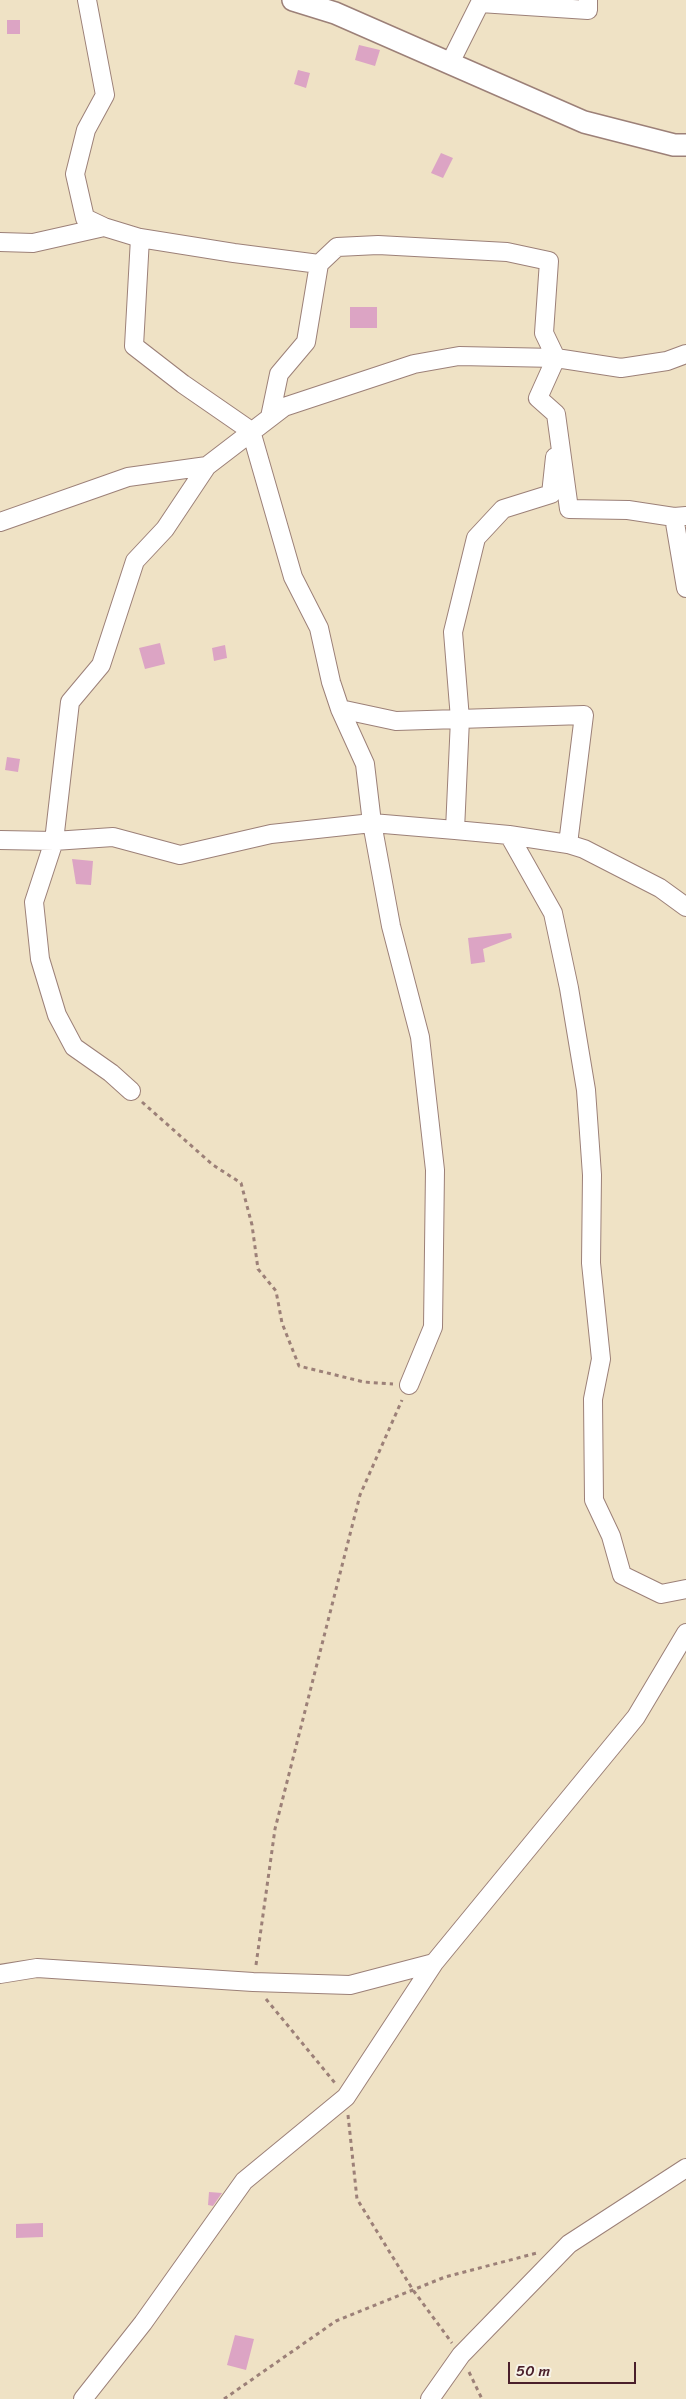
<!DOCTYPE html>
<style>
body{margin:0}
#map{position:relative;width:686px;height:2399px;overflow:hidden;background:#efe2c5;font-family:Sriracha,sans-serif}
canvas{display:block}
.scale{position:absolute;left:508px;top:2362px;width:128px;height:22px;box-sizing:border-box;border:2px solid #4a1f2b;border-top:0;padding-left:6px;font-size:15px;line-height:18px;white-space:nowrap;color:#4a1f2b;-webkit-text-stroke:4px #f7f3e8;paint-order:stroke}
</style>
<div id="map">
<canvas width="686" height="2399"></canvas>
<div class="scale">50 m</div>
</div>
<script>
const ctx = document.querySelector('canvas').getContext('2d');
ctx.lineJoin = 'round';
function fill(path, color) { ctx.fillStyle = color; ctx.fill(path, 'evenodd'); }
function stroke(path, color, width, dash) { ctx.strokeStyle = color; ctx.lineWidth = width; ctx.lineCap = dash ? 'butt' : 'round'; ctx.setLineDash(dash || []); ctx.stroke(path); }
fill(new Path2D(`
 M 7,20 L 20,20 L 20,34 L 7,34 Z
 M 359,45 L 380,50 L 375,66 L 355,60 Z
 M 298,70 L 310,73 L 306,88 L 294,84 Z
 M 441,153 L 453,158 L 443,178 L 431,173 Z
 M 350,307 L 377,307 L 377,328 L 350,328 Z
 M 160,643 L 165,664 L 145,669 L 139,648 Z
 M 225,645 L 227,658 L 214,661 L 212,648 Z
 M 7,757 L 20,759 L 18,772 L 5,770 Z
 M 72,859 L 93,861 L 91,885 L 76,884 Z
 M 511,933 L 512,938 L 483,949 L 485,962 L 471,964 L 468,938 Z
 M 209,2192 L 222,2193 L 213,2206 L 208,2205 Z
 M 43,2223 L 43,2237 L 16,2238 L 16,2224 Z
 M 235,2335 L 254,2339 L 246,2370 L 227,2365 Z`), '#dca4c4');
const minor = new Path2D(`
 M 87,0 L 105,95 L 86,130 L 75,174 L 85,218 L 104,227 L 140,238 L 134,346 L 183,384 L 251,431 L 293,577 L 319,628 L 331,682 L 340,709 L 365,764 L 372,823 L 391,926 L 420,1037 L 435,1170 L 433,1327 L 409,1385
 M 450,63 L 480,3 L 588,10 L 588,0
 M 140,238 L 234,253 L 319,264
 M 0,242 L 33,243 L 104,227
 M 270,417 L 279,374 L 306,342 L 319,264 L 337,247 L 378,245 L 507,252 L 549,261 L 544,333 L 556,358 L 538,398 L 556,414 L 569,509 L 628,510 L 674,517 L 686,516
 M 674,517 L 686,588
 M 0,522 L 128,477 L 207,466 L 284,407 L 414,364 L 459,356 L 556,358 L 621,368 L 667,361 L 686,354
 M 340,709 L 396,721 L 584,715 L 568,844
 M 455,830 L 460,719 L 453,632 L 476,538 L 503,509 L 551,494 L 555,457
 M 509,835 L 553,913 L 569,988 L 586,1090 L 592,1175 L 591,1263 L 601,1359 L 593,1399 L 594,1500 L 611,1536 L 622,1575 L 661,1594 L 686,1589
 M 0,840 L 54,841 L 113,837 L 180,855 L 271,834 L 372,823 L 455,830 L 509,835 L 568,844 L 584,849 L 660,888 L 686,907
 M 131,1091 L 111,1073 L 74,1047 L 57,1015 L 40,959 L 34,902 L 54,841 L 70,702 L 101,665 L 135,561 L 165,529 L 207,466
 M 0,1974 L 37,1968 L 253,1982 L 350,1985 L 434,1963
 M 83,2399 L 143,2323 L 244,2181 L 346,2097 L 434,1963 L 636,1717 L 686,1633
 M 430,2399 L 461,2355 L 569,2244 L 686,2168`);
const tertiary = new Path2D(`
 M 293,0 L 335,13 L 584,122 L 674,145 L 686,145`);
stroke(minor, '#9c8078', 20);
stroke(tertiary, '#9c8078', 24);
stroke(new Path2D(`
 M 142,1102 L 213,1165 L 241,1183 L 252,1225 L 258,1269 L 276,1291 L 282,1323 L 299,1366 L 364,1382 L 393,1384
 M 256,1965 L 275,1829 L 360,1495 L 402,1400
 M 266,1999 L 335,2083
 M 348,2115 L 357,2199 L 413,2290 L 452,2343
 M 469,2372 L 482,2399
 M 224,2399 L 336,2321 L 445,2277 L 537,2253`), '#9c8078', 3, [4, 4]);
stroke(minor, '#fff', 18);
stroke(tertiary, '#fff', 21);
</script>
